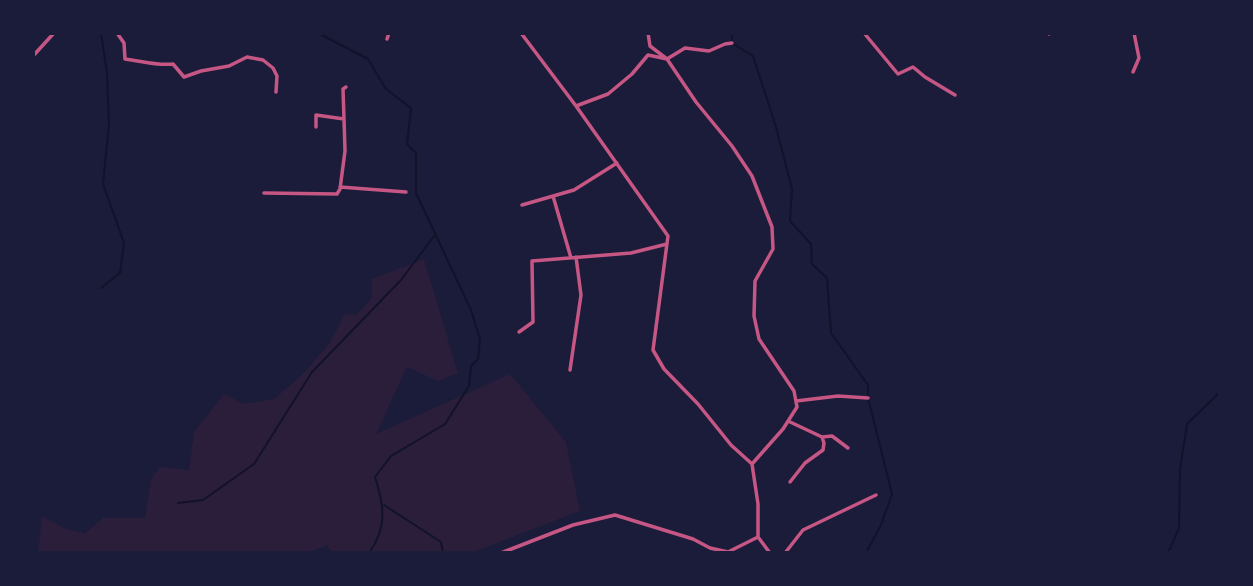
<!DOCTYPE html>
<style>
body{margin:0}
#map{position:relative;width:1253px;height:586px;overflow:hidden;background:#1b1b3a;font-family:Lora,serif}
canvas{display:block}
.frame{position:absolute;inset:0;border:35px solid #1b1b3a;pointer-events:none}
</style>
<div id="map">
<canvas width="1253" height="586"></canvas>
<div class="frame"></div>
</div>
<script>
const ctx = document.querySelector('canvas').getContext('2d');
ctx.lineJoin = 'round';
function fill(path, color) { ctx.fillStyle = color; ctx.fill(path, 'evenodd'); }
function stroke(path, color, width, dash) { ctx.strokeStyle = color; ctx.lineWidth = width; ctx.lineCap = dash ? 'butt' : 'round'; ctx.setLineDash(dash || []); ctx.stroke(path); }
fill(new Path2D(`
 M 424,259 L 458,373 L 438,381 L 407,367 L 376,434 L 510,374 L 566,442 L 580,511 L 471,553 L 332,553 L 327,545 L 307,553 L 38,553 L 42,516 L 66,529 L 85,533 L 103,518 L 145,518 L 151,479 L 160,467 L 189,470 L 194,432 L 224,394 L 244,404 L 274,399 L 302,375 L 329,344 L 345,314 L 356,315 L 372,298 L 372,279 Z`), '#2a1e3b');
stroke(new Path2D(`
 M 318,33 L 368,59 L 386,89 L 411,108 L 407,144 L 416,153 L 416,193 L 471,310 L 480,339 L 478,359 L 471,366 L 469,386 L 445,424 L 391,456 L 375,477 C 384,505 388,527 369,553
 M 732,33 L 732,43 L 753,56 L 776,127 L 792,189 L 790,221 L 811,244 L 812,264 L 827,278 L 831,333 L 868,385 L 868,398 L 892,494 L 881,525 L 866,553
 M 101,288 L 120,273 L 124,243 L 103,184 L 109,124 L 107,73 L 101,33
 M 178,503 L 203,500 L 254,464 L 312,372 L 401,280 L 434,236
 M 384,505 L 441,542 L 443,553
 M 1168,553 L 1179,528 L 1180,469 L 1187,424 L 1220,392`), '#12122b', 2);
stroke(new Path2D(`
 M 117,33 L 124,43 L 125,59 C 142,61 156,66 173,64 L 184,77 L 201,71 L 229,66 L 247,57 L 263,60 L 273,68 L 277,76 L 276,92
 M 521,33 L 576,106 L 668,236 L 653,350 L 664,369 L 698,404 L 731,445 L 752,464
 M 864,33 L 898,74 L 913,67 L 925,77 L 955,95
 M 1049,34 L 1049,33
 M 387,39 L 389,33
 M 33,56 L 54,33
 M 1133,72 L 1139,58 L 1134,33
 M 576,106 L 608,94 L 632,74 L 648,55 L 667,59 L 685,48 L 709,51 L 725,44 L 732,43
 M 316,127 L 316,115 L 344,119 L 343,89 L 346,87
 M 340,187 L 406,192
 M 264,193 L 337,194 L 340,189 L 345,151 L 344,119
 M 553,196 L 571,258
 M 522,205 L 574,190 L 617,163
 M 519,332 L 533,322 L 532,261 L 631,253 L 667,244
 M 570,370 L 581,295 L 576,257
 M 796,401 L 838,396 L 868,398
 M 788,421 L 822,437 L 832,436 L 848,448
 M 790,482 L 805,463 L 823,450 L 824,443 L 822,437
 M 758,537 L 770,553
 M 501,553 L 573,525 L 615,515 L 693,539 L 710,548 L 728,552 L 758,537 L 758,504 L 752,464 L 783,429 L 797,407 L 794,391 L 759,339 L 754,316 L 755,281 L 773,249 L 772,227 L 752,176 L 732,146 L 696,102 L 667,59 L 650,46 L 648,33
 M 785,553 L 803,530 L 876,495`), '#c65784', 3.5);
</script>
